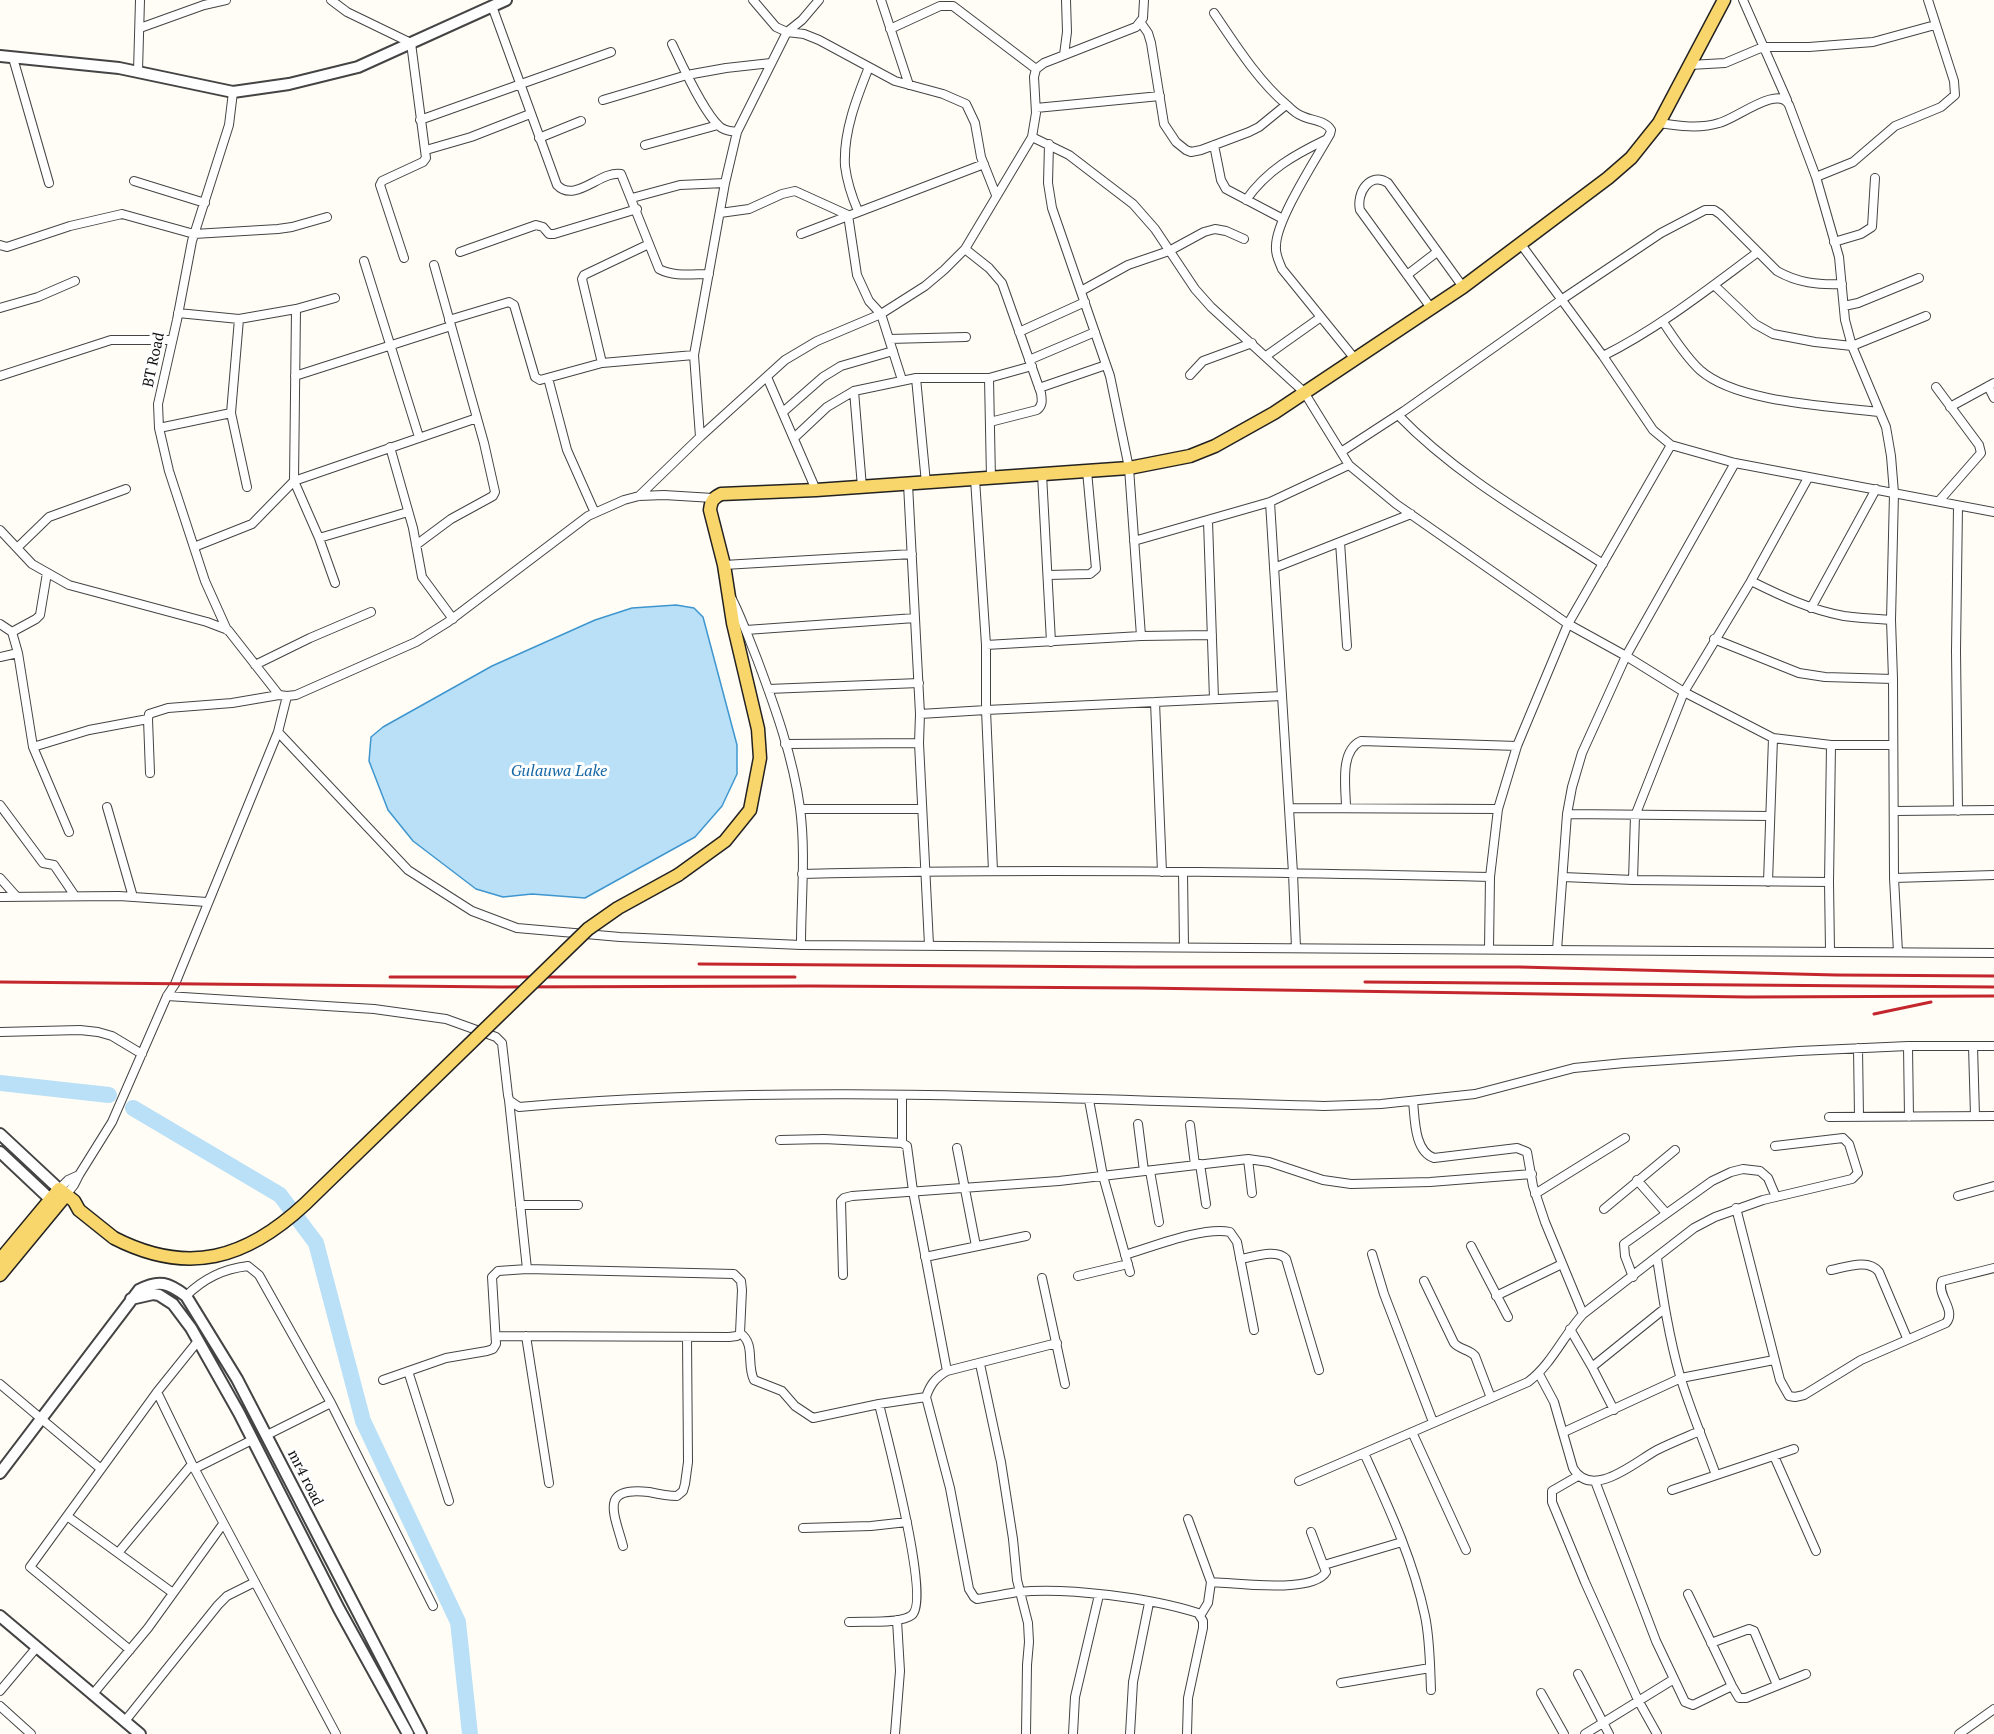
<!DOCTYPE html>
<style>
body{margin:0}
canvas{display:block;background:#fffdf5}
</style>
<canvas width="1994" height="1734"></canvas>
<script>
const ctx = document.querySelector('canvas').getContext('2d');
ctx.lineJoin = 'round';
function fill(path, color) { ctx.fillStyle = color; ctx.fill(path, 'evenodd'); }
function stroke(path, color, width, dash) { ctx.strokeStyle = color; ctx.lineWidth = width; ctx.lineCap = dash ? 'butt' : 'round'; ctx.setLineDash(dash || []); ctx.stroke(path); }
function label(font, color, halo, rows, align = 'center') {
  ctx.font = font + ' "PT Serif",serif'; ctx.lineWidth = 6; ctx.setLineDash([]); ctx.textBaseline = 'middle'; ctx.strokeStyle = halo; ctx.fillStyle = color; for (const [text, x, y, turn = 0] of rows) {
    ctx.save(); ctx.translate(x, y); ctx.rotate((+turn || 0) * Math.PI / 180); ctx.textAlign = isNaN(turn) ? turn : align; if (halo) ctx.strokeText(text, 0, 0); ctx.fillText(text, 0, 0); ctx.restore();
  }
}
const water = new Path2D(`
 M 676,605 L 694,608 L 703,617 L 737,745 L 737,774 L 722,806 L 695,837 L 585,898 L 532,894 L 503,897 L 476,889 L 413,841 L 388,810 L 369,761 L 371,737 L 383,727 L 492,666 L 595,620 L 632,608 Z`);
fill(water, '#b9e0f7');
stroke(water, '#3f96cf', 1.5);
stroke(new Path2D(`
 M 0,1083 L 109,1095
 M 133,1108 L 280,1195 L 316,1243 L 363,1421 L 458,1622 L 470,1734`), '#b9e0f7', 16);
const minor = new Path2D(`
 M 331,0 L 347,12 L 411,43 L 426,158 L 423,162 L 382,181 L 380,185 L 404,258
 M 753,0 L 776,27 L 787,32 L 804,34 L 819,40 L 895,81 L 943,94 L 966,104 L 975,123 L 981,157 L 996,195
 M 881,0 L 909,85
 M 1743,0 L 1787,100
 M 492,6 L 557,185 C 575,204 601,170 621,174 L 659,269 C 674,277 692,274 709,274
 M 1214,13 C 1235,44 1259,82 1287,105 C 1291,109 1296,114 1302,116 C 1312,121 1325,120 1331,130 L 1330,134 C 1316,159 1276,220 1276,246 C 1275,255 1279,261 1282,269 L 1355,359
 M 1141,23 L 1148,33 L 1151,43 L 1164,124 L 1176,142 L 1186,150 L 1191,152 L 1201,150 L 1249,132 L 1259,127 L 1286,105
 M 140,28 L 204,5 L 226,0
 M 890,29 L 940,6 L 953,6 L 1036,69
 M 672,44 C 682,65 703,111 719,126 C 724,131 731,131 737,132
 M 1064,55 L 1067,32 L 1066,0
 M 13,58 L 49,183
 M 1690,65 L 1725,63 L 1763,47 L 1809,47 L 1873,42 L 1935,25
 M 138,71 L 140,0
 M 603,100 L 687,75 L 726,68 L 771,63
 M 1036,108 L 1160,96
 M 420,120 L 611,52
 M 1659,123 C 1678,126 1700,129 1719,123 C 1736,119 1779,84 1789,105 L 1816,177 L 1839,257 L 1845,320 L 1852,346 L 1886,427 L 1891,456 L 1894,493 L 1891,620 L 1893,679 L 1894,878 L 1898,952
 M 1032,137 L 1069,155 L 1133,204 L 1155,229 L 1195,289 L 1211,307 L 1304,392 L 1349,465 L 1396,504 L 1568,624 L 1626,656 L 1684,692 L 1773,738 L 1831,745 L 1893,745
 M 539,138 L 581,121
 M 1049,144 L 1048,183 L 1052,208 L 1110,376 L 1129,468 L 1141,636
 M 645,145 L 718,125
 M 1214,145 L 1221,180 L 1226,189 L 1283,219
 M 426,150 L 471,137 L 530,114
 M 1816,177 L 1853,162 L 1895,126 L 1941,107 L 1955,95 L 1954,81 L 1928,0
 M 134,181 L 205,203
 M 632,198 L 680,185 L 725,183
 M 1246,200 C 1267,170 1294,155 1327,139
 M 858,211 C 852,197 847,182 845,166 C 843,132 857,97 869,67
 M 720,213 L 749,209 L 782,194 L 795,191 L 848,215 L 857,275 L 869,301 L 881,314 L 902,380
 M 801,234 L 984,164
 M 1834,242 L 1861,234 L 1872,227 L 1875,178
 M 1520,243 L 1603,356 L 1653,430 L 1671,445 L 1735,463 L 1994,512
 M 0,245 L 7,247 L 70,226 L 122,214 L 194,234 L 278,229 L 292,227 L 327,217
 M 965,249 L 989,268 L 1002,283 L 1041,393 C 1042,400 1043,405 1037,410 L 990,422
 M 460,252 L 536,225 L 543,227 L 549,234 L 554,234 L 637,209
 M 364,261 L 419,437
 M 1407,275 L 1437,252
 M 1714,285 L 1755,324 L 1773,334 L 1815,342 L 1852,346 L 1926,316
 M 1081,291 L 1128,265 L 1169,251 L 1204,232 L 1215,229 L 1226,231 L 1244,239
 M 1844,306 L 1858,303 L 1919,278
 M 0,308 L 38,297 L 75,281
 M 1431,308 L 1360,210 C 1356,193 1370,171 1388,183 L 1463,287
 M 296,309 L 335,298
 M 178,313 L 239,319 L 296,309 L 294,481 L 319,538 L 335,583
 M 239,319 L 231,413 L 247,487
 M 449,320 L 509,302 L 514,305 L 535,377 L 540,380 L 602,363 L 694,355
 M 1663,322 C 1674,338 1685,356 1700,370 C 1737,403 1831,406 1879,412
 M 1019,332 L 1085,302
 M 889,339 L 966,337
 M 1266,356 L 1321,317
 M 1603,356 C 1659,328 1708,289 1758,252
 M 1029,360 L 1095,332
 M 602,363 L 582,279 L 584,275 L 649,244
 M 1190,375 L 1203,361 L 1252,343
 M 0,376 L 111,340 L 172,340
 M 295,376 L 451,326
 M 767,377 L 816,490
 M 548,378 L 567,450 L 595,513
 M 916,378 L 926,483
 M 989,378 L 991,479
 M 1988,386 L 1994,398
 M 1936,387 L 1979,445 L 1981,453 L 1939,501
 M 1039,388 L 1106,365
 M 854,391 L 862,487
 M 1950,407 L 1994,383
 M 783,412 L 823,377 L 841,366 L 893,351
 M 1398,415 C 1457,476 1532,518 1603,564
 M 159,428 L 231,413
 M 700,437 L 694,355 L 725,183 L 737,132 L 787,32 L 802,20 L 819,0
 M 794,438 L 827,407 L 854,391 L 916,378 L 989,378 L 1032,366
 M 390,447 L 413,528 L 422,577 L 453,619
 M 1341,452 L 1404,411 L 1561,300 L 1661,233 L 1705,210 L 1714,210 L 1720,214 L 1777,271 C 1798,283 1818,285 1842,284
 M 1042,474 L 1051,642
 M 975,479 L 986,645 L 986,710 L 993,871
 M 908,484 L 920,714 L 919,743 L 929,945
 M 639,496 L 700,437 L 785,360 L 817,341 L 881,314 L 925,286 L 944,270 L 965,249 L 1032,137 L 1036,113 L 1034,77 L 1036,69 L 1044,63 L 1136,27 L 1143,18 L 1144,0
 M 1270,502 L 1293,873 L 1296,948
 M 1958,506 L 1956,651 L 1958,811
 M 1208,521 L 1214,699
 M 0,530 L 32,564 L 69,585 L 207,622 L 228,630 L 279,695 L 287,696 L 296,695 L 416,642 L 448,622 L 588,516 L 624,500 L 639,496 L 664,495 L 713,498
 M 319,538 L 408,512
 M 1134,541 L 1270,502 L 1349,465
 M 1340,542 L 1347,646
 M 416,545 L 451,519 L 493,496 L 495,492 L 484,443 L 434,265
 M 194,547 L 252,524 L 294,481 L 477,418
 M 17,548 L 49,517 L 126,489
 M 724,565 L 912,554
 M 1274,568 L 1411,514
 M 1048,575 L 1090,574 L 1096,569 L 1087,471
 M 1751,581 C 1781,596 1811,610 1844,616 C 1860,618 1876,619 1891,620
 M 732,599 C 742,619 749,639 757,659 C 775,707 793,757 800,808 C 806,853 801,900 801,945
 M 1811,608 L 1876,489
 M 0,624 L 12,632 L 18,653 L 33,747 L 69,832
 M 227,630 L 205,581 L 169,471 L 159,428 L 158,404 L 177,320 L 192,241 L 229,125 L 233,92
 M 746,630 L 915,618
 M 12,632 L 36,619 L 40,615 L 47,573
 M 1714,639 L 1799,673 L 1825,677 L 1893,679
 M 986,645 L 1141,636 L 1212,635
 M 0,657 L 18,653
 M 255,665 L 310,638 L 371,612
 M 768,689 L 919,683
 M 1155,702 L 1162,872
 M 920,714 L 986,710 L 1282,696
 M 278,732 L 408,870 L 472,911 L 517,928 L 620,937 L 801,945 L 1994,953
 M 785,744 L 919,743
 M 33,747 L 89,730 L 148,719
 M 150,773 L 148,719 L 149,714 L 168,708 L 232,703 L 279,695
 M 0,805 L 43,863 L 54,865 L 75,896
 M 107,807 L 133,897
 M 1289,808 L 1498,809
 M 1346,808 C 1346,788 1339,751 1361,741 L 1517,746
 M 800,809 L 922,809
 M 1894,811 L 1994,810
 M 1567,814 L 1770,816
 M 1183,872 L 1184,947
 M 802,874 C 1031,868 1261,872 1490,877
 M 1563,877 L 1633,880 L 1829,882
 M 0,878 L 16,896
 M 1894,878 L 1994,875
 M 1633,880 L 1635,816 L 1684,692 L 1751,581 L 1808,478
 M 1768,882 L 1773,738
 M 0,897 L 119,896 L 207,902
 M 1489,949 L 1490,877 L 1498,809 L 1517,746 L 1568,624 L 1671,445
 M 1557,950 L 1567,814 L 1572,787 L 1582,753 L 1626,656 L 1735,463
 M 1830,951 L 1829,882 L 1831,745
 M 167,996 L 374,1009 L 446,1019 L 496,1037 L 502,1043 L 508,1095 L 509,1100 L 519,1107 C 786,1083 1056,1099 1324,1106 L 1381,1104 L 1475,1094 L 1574,1068 L 1624,1063 L 1799,1051 L 1908,1046 L 1994,1046
 M 0,1032 L 80,1030 L 98,1032 L 112,1036 L 142,1054
 M 1908,1046 L 1909,1117
 M 1973,1046 L 1975,1116
 M 1858,1048 L 1859,1117
 M 902,1095 L 902,1143
 M 1089,1100 L 1103,1176 L 1130,1272
 M 1413,1101 C 1415,1119 1414,1151 1434,1158 L 1517,1148 L 1527,1152 L 1533,1186 L 1545,1222 L 1583,1314
 M 1829,1117 L 1994,1116
 M 1138,1124 L 1144,1171
 M 1190,1125 L 1195,1165
 M 780,1140 L 824,1139 L 902,1143 L 907,1146 L 913,1191 L 947,1371
 M 957,1148 L 976,1246
 M 1248,1159 L 1252,1193
 M 1200,1164 L 1206,1204
 M 1150,1171 L 1159,1222
 M 1637,1180 L 1666,1213
 M 59,1189 L 68,1180 L 79,1175
 M 1535,1194 L 1625,1138
 M 66,1195 L 74,1185 L 79,1175 L 112,1122 L 167,996 L 175,984 L 278,732 L 287,696
 M 1958,1196 L 1994,1186
 M 520,1205 L 578,1205
 M 1736,1208 L 1780,1380 L 1789,1396 L 1795,1397 L 1804,1395 L 1861,1360 L 1946,1323 C 1957,1310 1936,1295 1942,1281 L 1994,1268
 M 1604,1209 L 1675,1150
 M 1471,1246 L 1508,1317
 M 1372,1254 L 1384,1294 L 1433,1422
 M 1125,1255 C 1152,1247 1204,1226 1230,1232 L 1237,1242 L 1254,1330
 M 925,1257 L 1026,1236
 M 1657,1258 C 1663,1298 1669,1337 1680,1376 C 1690,1409 1704,1442 1716,1475
 M 1240,1259 C 1253,1257 1277,1248 1286,1259 L 1319,1370
 M 1831,1270 C 1846,1267 1869,1258 1879,1272 L 1907,1338
 M 843,1275 L 841,1201 L 844,1198 L 852,1196 L 1059,1181 L 1248,1159 L 1269,1162 L 1323,1180 L 1351,1184 L 1430,1182 L 1532,1174
 M 1078,1276 L 1128,1264
 M 1633,1277 L 1625,1256 L 1624,1244 L 1712,1181 L 1731,1172 L 1743,1169 L 1760,1171 L 1768,1178 L 1776,1197
 M 1042,1278 L 1065,1384
 M 1424,1281 L 1454,1343 C 1460,1350 1469,1349 1475,1356 L 1491,1398
 M 186,1296 C 204,1278 223,1269 248,1266 L 259,1275 L 331,1403 L 433,1606
 M 1496,1296 L 1562,1264
 M 1570,1329 L 1592,1367 L 1614,1410
 M 740,1333 C 756,1344 746,1364 754,1380 L 782,1391 L 795,1406 L 813,1418 L 879,1404 L 926,1397 L 950,1488 L 969,1589 L 974,1597 L 977,1599 C 991,1597 1005,1594 1018,1592 C 1067,1587 1151,1598 1198,1613 L 1203,1621 L 1203,1628 L 1188,1698 L 1187,1734
 M 496,1336 L 729,1337 L 737,1336 L 740,1333 L 742,1290 L 741,1281 L 734,1274 L 527,1269
 M 526,1336 L 549,1483
 M 980,1364 L 1001,1462 L 1013,1539 L 1017,1580 L 1028,1623 L 1029,1642 L 1027,1665 L 1026,1734
 M 1592,1367 L 1664,1309
 M 408,1371 L 449,1501
 M 1539,1374 L 1554,1402 L 1573,1468 C 1592,1501 1636,1461 1657,1450 C 1671,1443 1686,1437 1700,1431
 M 383,1380 L 446,1358 L 487,1351 L 493,1349 L 496,1344 L 492,1277 L 498,1271 L 527,1269 L 509,1100
 M 0,1384 L 101,1469
 M 157,1392 L 192,1464 L 336,1734
 M 926,1397 C 930,1385 935,1378 947,1371 L 1057,1343
 M 1412,1432 L 1466,1550
 M 1564,1432 L 1681,1378 L 1774,1360
 M 267,1435 L 331,1403
 M 1364,1453 C 1388,1506 1413,1559 1425,1616 C 1430,1640 1430,1665 1431,1690
 M 1774,1456 L 1816,1551
 M 194,1469 L 252,1440
 M 1578,1476 L 1552,1491 L 1552,1502 L 1585,1582 L 1638,1700 L 1657,1734
 M 1299,1481 L 1528,1382 C 1552,1364 1563,1336 1583,1314 L 1694,1228 L 1715,1217 L 1763,1200 L 1852,1179 L 1858,1173 L 1849,1144 L 1843,1138 L 1775,1146
 M 1595,1481 L 1656,1641 L 1685,1702 L 1693,1705 L 1732,1686
 M 1672,1490 L 1794,1449
 M 67,1516 L 173,1593
 M 1188,1519 L 1211,1582 L 1208,1603 L 1200,1616
 M 803,1528 L 871,1526 L 907,1522
 M 623,1546 C 614,1513 599,1486 649,1492 C 658,1494 667,1496 677,1496 L 683,1491 L 685,1484 L 688,1462 L 687,1337
 M 118,1553 L 192,1464
 M 1324,1565 L 1402,1542
 M 1211,1582 C 1234,1583 1313,1594 1326,1572 L 1311,1532
 M 1688,1594 L 1732,1686 L 1739,1698 L 1746,1698 L 1806,1674
 M 849,1622 C 864,1621 901,1624 912,1615 C 931,1599 886,1434 879,1404
 M 1711,1643 L 1749,1629 L 1754,1631 L 1777,1685
 M 130,1650 L 30,1567 L 157,1392 L 198,1341
 M 1578,1674 L 1609,1734
 M 1341,1683 L 1430,1668
 M 0,1691 L 37,1647
 M 1541,1693 L 1564,1734
 M 93,1694 L 148,1628 L 223,1524
 M 0,1706 L 31,1734
 M 125,1721 L 218,1605 L 227,1596 L 255,1582
 M 895,1734 L 900,1671 L 897,1620
 M 1073,1734 L 1075,1697 L 1099,1595
 M 1130,1734 L 1133,1682 L 1149,1603
 M 1585,1734 L 1674,1679
 M 1959,1734 L 1994,1709`);
const tertiary = new Path2D(`
 M 0,56 L 119,68 L 233,92 L 289,84 L 358,67 L 506,0
 M 0,1134 L 59,1189
 M 0,1152 L 50,1199
 M 131,1299 L 153,1294 L 159,1295 L 173,1304 L 191,1328 L 239,1413 L 339,1609 L 408,1734
 M 0,1473 L 139,1290 C 159,1279 169,1283 186,1296 L 237,1379 L 421,1734
 M 0,1616 L 140,1734`);
const primary = new Path2D(`
 M 678,875 L 725,841 L 750,810 L 760,758 L 758,729 L 733,623 L 724,565 L 710,510 C 711,501 713,498 721,494 L 816,490 L 1129,468 L 1190,456 L 1215,446 L 1274,413 L 1463,287 L 1608,178 L 1631,158 L 1659,123 L 1724,0
 M 0,1260 L 59,1189 L 74,1201 L 79,1210 L 114,1238
 M 0,1275 L 66,1195`);
stroke(minor, '#444', 10);
stroke(tertiary, '#444', 14);
stroke(primary, '#222', 15);
stroke(minor, '#fff', 8);
stroke(tertiary, '#fff', 10);
stroke(primary, '#f9d66b', 12);
stroke(new Path2D(`
 M 699,964 L 1134,967 L 1519,967 L 1836,975 L 1994,976
 M 390,977 L 795,977
 M 0,982 L 501,987 L 811,986 L 1141,988 L 1747,997 L 1994,996
 M 1365,982 L 1994,987
 M 1874,1014 L 1931,1002`), '#c4262e', 3);
const primaryBridge = new Path2D(`
 M 114,1238 C 188,1276 246,1259 305,1204 L 588,929 L 618,908 L 678,875`);
stroke(primaryBridge, '#222', 15, []);
stroke(primaryBridge, '#f9d66b', 12);
label('15px', '#111', '#fff', [
 ["BT Road",154,360,-78],
 ["mr4 road",305,1478,63]
]);
label('italic 16px', '#1768a6', '#fff', [
 ["Gulauwa Lake",559,771]
]);
</script>
